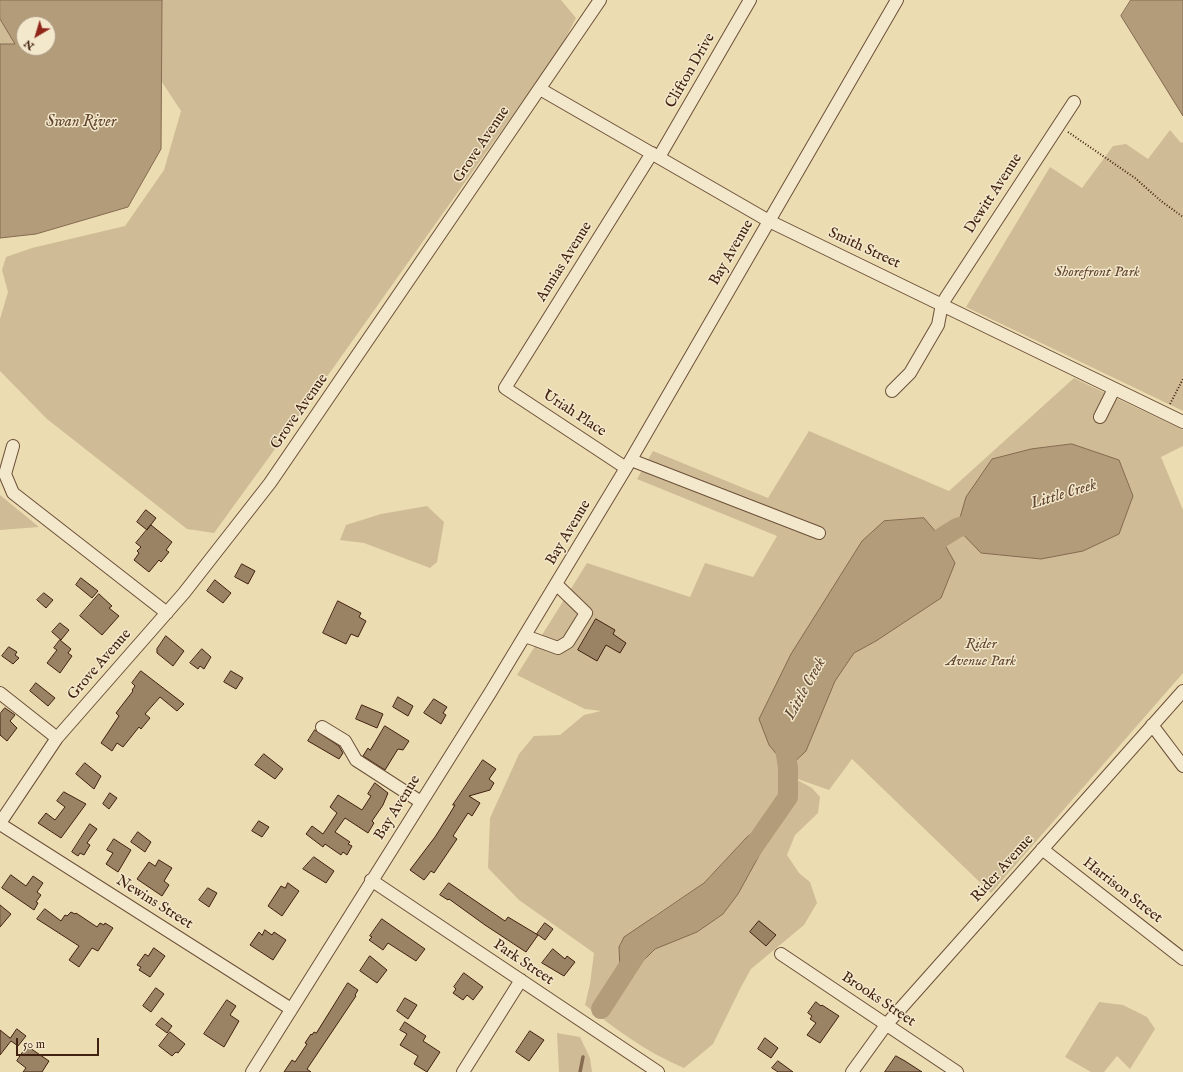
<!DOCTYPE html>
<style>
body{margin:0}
#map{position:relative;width:1183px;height:1072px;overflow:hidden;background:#ecdcb1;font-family:"IM FELL English",serif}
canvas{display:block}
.north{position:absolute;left:16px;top:16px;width:40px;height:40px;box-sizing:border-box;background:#f3e8cc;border:1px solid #ac9881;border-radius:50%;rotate:218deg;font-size:11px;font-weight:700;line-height:16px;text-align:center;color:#412110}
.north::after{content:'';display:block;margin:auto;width:14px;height:18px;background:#8f2418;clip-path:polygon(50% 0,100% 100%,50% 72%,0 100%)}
.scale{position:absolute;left:16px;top:1038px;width:83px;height:18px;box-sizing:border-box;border:2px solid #412110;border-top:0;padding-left:5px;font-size:12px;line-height:14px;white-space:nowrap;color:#412110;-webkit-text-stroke:3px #f3e8cc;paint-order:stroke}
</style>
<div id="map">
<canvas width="1183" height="1072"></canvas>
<div class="north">N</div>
<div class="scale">50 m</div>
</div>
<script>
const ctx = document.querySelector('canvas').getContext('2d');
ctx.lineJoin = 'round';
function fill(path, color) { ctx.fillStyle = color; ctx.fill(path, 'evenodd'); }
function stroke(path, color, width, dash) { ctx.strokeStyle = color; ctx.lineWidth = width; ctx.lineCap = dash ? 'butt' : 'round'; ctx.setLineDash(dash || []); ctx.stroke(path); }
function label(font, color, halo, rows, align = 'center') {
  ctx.font = font + ' "IM FELL English",serif'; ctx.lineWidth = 3; ctx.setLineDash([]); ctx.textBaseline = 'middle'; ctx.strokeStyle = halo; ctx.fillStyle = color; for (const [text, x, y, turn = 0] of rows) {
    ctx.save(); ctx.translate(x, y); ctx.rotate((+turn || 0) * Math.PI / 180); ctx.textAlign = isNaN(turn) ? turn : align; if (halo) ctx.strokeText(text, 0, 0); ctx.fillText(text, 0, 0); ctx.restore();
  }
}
fill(new Path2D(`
 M 162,0 L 561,0 L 576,18 L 561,47 L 304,409 L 214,533 L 187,529 L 47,419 L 0,371 L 0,319 L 8,292 L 2,270 L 6,257 L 32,248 L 125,226 L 164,170 L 181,111 L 162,82 Z
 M 0,19 L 15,44 L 0,44 Z
 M 1170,130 L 1181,143 L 1183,142 L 1183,411 L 966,307 L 1050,167 L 1082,188 L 1113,146 L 1126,144 L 1148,159 Z
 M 1074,378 L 1183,430 L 1183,446 L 1161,457 L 1183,510 L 1183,673 L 991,893 L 852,759 L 829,790 L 792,777 L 812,788 L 820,797 L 818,813 L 795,835 L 787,855 L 799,873 L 810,882 L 817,903 L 804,925 L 751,969 L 741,987 L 713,1044 L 684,1068 C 646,1052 617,1030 585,1005 L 590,984 L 594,953 L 519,900 L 488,868 L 490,818 L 519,754 L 534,736 L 560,735 L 584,715 L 601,711 L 585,709 L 517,675 L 587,563 L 690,597 L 705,563 L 753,577 L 777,536 L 637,479 L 653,451 L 768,498 L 809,431 L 949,491 ZM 747,837 L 765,843 L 738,894 L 723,914 L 655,949 L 652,917 L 704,883 Z
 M 0,495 L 39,527 L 0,530 Z
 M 427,506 L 444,522 L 437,562 L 430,568 L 364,543 L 340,540 L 346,525 L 381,514 Z
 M 1099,1002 L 1123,1005 L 1147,1017 L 1155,1029 L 1130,1069 L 1117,1056 L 1104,1072 L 1091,1072 L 1065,1057 Z
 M 557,1033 L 580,1037 L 590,1058 L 592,1072 L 559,1072 Z`), '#cfbc96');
const water = new Path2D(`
 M 0,0 L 162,0 L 161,149 L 128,207 L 36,234 L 0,238 L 0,44 L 15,44 L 0,19 ZM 24,24 L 48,24 L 48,48 L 24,48 Z
 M 1131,0 L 1183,0 L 1183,116 L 1121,16 Z
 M 1072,444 L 1119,460 L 1133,496 L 1119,534 L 1083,551 L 1041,559 L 981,553 L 957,528 L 966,497 L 992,459 L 1031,449 Z
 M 924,518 L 941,538 L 955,563 L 941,598 L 876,641 L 854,653 L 835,681 L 806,751 L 788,768 L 769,745 L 759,719 L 791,654 L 862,541 L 884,521 Z
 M 761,827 L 766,843 L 738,894 L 723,914 L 697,932 L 655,949 L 629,975 L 620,970 L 619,947 L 624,937 L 704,883 L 747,837 Z`);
fill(water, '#b29c7a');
stroke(water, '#856b50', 1);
stroke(new Path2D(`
 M 580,1072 L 583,1057`), '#856b50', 3.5);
stroke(new Path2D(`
 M 921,555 L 941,538 L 957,528 L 982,520
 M 747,856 L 788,797 L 788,768 L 784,742
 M 601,1009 L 639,950`), '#b29c7a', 20);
const building = new Path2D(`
 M 146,510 L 156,518 L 147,530 L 137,522 Z
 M 151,525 L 172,542 L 166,550 L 169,552 L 161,562 L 159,560 L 149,572 L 134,560 L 139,553 L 137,551 L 141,547 L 136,543 Z
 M 242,564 L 255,571 L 248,584 L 235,577 Z
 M 81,578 L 98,591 L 92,598 L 76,585 Z
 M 215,580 L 231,593 L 223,603 L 207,591 Z
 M 44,593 L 53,600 L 46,608 L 37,600 Z
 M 99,594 L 112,606 L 109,608 L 119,616 L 102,635 L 80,616 Z
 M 338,601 L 361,613 L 359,617 L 366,621 L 358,637 L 351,634 L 346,644 L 323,633 Z
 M 596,619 L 615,630 L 613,634 L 626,643 L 620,653 L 606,645 L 597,661 L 578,650 Z
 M 60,623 L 69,630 L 61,640 L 52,632 Z
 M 166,636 L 184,651 L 173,666 L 157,653 L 157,649 Z
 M 60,640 L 71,649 L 68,653 L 72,656 L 60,673 L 47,663 L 57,650 L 54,648 Z
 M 9,647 L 17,652 L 15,655 L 19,658 L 13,664 L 2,656 Z
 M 202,649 L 211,657 L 204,669 L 200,666 L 198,669 L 190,663 Z
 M 141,671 L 184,704 L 177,711 L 160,697 L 145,714 L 150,718 L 141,729 L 139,727 L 123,747 L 117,743 L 112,751 L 101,743 L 119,716 L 116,713 L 133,691 L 132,690 L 135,686 L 132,683 Z
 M 231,671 L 243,678 L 236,689 L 224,682 Z
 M 36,683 L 55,698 L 48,706 L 30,691 Z
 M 398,697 L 413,706 L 408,716 L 393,707 Z
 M 434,699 L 447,707 L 443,713 L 446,715 L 441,724 L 424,713 Z
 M 362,705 L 383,714 L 377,728 L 356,719 Z
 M 5,708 L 15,715 L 10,721 L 17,728 L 7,741 L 0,735 L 0,714 Z
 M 385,726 L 409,741 L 403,750 L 398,749 L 385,770 L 363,756 L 368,748 L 370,750 Z
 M 315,730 L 339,746 L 343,753 L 339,759 L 308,741 Z
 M 264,754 L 283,769 L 275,779 L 255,765 Z
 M 483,760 L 496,769 L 489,779 L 494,783 L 490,790 L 469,796 L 480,803 L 472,816 L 468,813 L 453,836 L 457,839 L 434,873 L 431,871 L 424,880 L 410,870 L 435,837 L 449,815 L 455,805 L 453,805 Z
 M 85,763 L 101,776 L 94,789 L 76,774 Z
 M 375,783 L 388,793 L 383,805 L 372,821 L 374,823 L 368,833 L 345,818 L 335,832 L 350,842 L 348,844 L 352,846 L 347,855 L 343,852 L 341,855 L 325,844 L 323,847 L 306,834 L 312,826 L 323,834 L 337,813 L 330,807 L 338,795 L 362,810 L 371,796 L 368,794 Z
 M 64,792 L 86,804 L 61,838 L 38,823 L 46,813 L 55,820 L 65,807 L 57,801 Z
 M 110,793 L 117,798 L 109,809 L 103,804 Z
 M 259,821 L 269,827 L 262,837 L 252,831 Z
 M 90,824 L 97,829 L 87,843 L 90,845 L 84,855 L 80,853 L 78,856 L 72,852 Z
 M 138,832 L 151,842 L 145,852 L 131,842 Z
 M 114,839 L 131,850 L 118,872 L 106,864 L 113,853 L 107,850 Z
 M 314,857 L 334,871 L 326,883 L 303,869 Z
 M 159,860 L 172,868 L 164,881 L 169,885 L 162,896 L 137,879 L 149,862 L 155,866 Z
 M 11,875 L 26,886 L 33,876 L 43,883 L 37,892 L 41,895 L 36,902 L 38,903 L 34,910 L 2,888 Z
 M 288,883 L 299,891 L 282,916 L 268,906 L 281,886 L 285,888 Z
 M 449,883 L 505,921 L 508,917 L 538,935 L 526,952 L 485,925 L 449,899 L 448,900 L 440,895 Z
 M 208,888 L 217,893 L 209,907 L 199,900 Z
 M 0,905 L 11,914 L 0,927 Z
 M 45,909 L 61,921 L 65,915 L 67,916 L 71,912 L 75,914 L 76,913 L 97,927 L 100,923 L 104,925 L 105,923 L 113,928 L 98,951 L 92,948 L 79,967 L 69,960 L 79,946 L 37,919 Z
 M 382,919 L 425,949 L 416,961 L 388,943 L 383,950 L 369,940 L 372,937 L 370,936 Z
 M 759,921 L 776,935 L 766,946 L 750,932 Z
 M 545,923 L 553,929 L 545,940 L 537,934 Z
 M 265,930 L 272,935 L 274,932 L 286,940 L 273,960 L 250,945 L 259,932 L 262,935 Z
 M 154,948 L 165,956 L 150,977 L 139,970 L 141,967 L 137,965 L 145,954 L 148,956 Z
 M 553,949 L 565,959 L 567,956 L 575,962 L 564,976 L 542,963 Z
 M 370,956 L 387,970 L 377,983 L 360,971 Z
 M 464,973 L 483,987 L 473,1000 L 467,995 L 463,1000 L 453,993 L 456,989 L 454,987 Z
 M 348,983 L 358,990 L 355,995 L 356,996 L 307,1069 L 311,1072 L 284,1072 L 292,1060 L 295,1062 L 307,1044 L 305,1043 L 311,1034 L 312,1035 L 314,1032 L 316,1033 Z
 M 156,988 L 164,994 L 151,1012 L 143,1006 Z
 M 405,998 L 417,1005 L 408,1019 L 397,1011 Z
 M 227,1000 L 236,1006 L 230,1015 L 239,1021 L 224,1047 L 204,1034 Z
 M 816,1002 L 821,1006 L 822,1005 L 839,1016 L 820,1043 L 807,1035 L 816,1023 L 810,1019 L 812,1016 L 808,1013 Z
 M 162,1018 L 172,1026 L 167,1033 L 156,1025 Z
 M 405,1022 L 426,1036 L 423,1041 L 440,1052 L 427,1072 L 414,1064 L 418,1056 L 400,1045 L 407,1034 L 400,1030 Z
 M 17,1029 L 26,1036 L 18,1046 L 11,1041 L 0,1055 L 0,1030 L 10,1038 Z
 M 530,1031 L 544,1040 L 529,1061 L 516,1052 Z
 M 170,1032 L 185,1044 L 178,1053 L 176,1052 L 172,1056 L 159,1046 Z
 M 765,1038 L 778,1048 L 771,1058 L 758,1049 Z
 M 27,1046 L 49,1061 L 42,1072 L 23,1072 L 26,1068 L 17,1061 Z
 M 896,1056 L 905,1061 L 922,1072 L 885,1072 Z
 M 778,1061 L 793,1072 L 778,1072 L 772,1068 Z`);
fill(building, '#9a8264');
stroke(building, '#412110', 1);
const minor = new Path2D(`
 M 540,89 L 769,221 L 1183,422
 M 659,157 L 750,0
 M 892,391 L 910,373 L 938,325 L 942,304 L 947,296 L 1074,102
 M 1100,417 L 1114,389
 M 13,446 L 5,474 L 13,493 L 167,613
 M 631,460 L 819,533
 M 626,468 L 505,388 L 652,153
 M 525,636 L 558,648 L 568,642 L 586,613 L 556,584
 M 0,693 L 57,738
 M 1152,725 L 1183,766
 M 322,727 L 345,741 L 356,760 L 421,802
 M 0,823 L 57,738 L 184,593 L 270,483 L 600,0
 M 0,824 L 291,1009
 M 1042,849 L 1183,959
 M 371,880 L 658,1072
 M 781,954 L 957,1072
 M 252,1072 L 490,693 L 626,468 L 897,0
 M 463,1072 L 521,980
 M 852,1072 L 886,1025 L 1183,691`);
stroke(minor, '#6c5038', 14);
stroke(new Path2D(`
 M 1068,132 L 1135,178 L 1161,201 L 1183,217
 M 1170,404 L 1183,379`), '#412110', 2, [1, 2]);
stroke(minor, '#f3e8cc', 12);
label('15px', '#412110', '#f3e8cc', [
 ["Clifton Drive",691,71,-60],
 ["Grove Avenue",482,145,-56],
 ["Dewitt Avenue",994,194,-57],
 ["Smith Street",864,249,25],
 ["Bay Avenue",732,253,-60],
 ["Annias Avenue",565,262,-58],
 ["Grove Avenue",300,412,-55],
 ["Uriah Place",574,414,33],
 ["Bay Avenue",569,533,-59],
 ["Grove Avenue",100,665,-49],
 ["Bay Avenue",398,808,-58],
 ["Rider Avenue",1003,869,-48],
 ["Harrison Street",1122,891,38],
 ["Newins Street",154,903,32],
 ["Park Street",523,963,34],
 ["Brooks Street",878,1000,34]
]);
label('italic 15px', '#644832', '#f3e8cc', [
 ["Shorefront Park",1097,273],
 ["Rider",981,645],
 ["Avenue Park",981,662]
]);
label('italic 16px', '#634630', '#f3e8cc', [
 ["Swan River",81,123],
 ["Little Creek",1064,495,-17],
 ["Little Creek",806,689,-61]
]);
</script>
